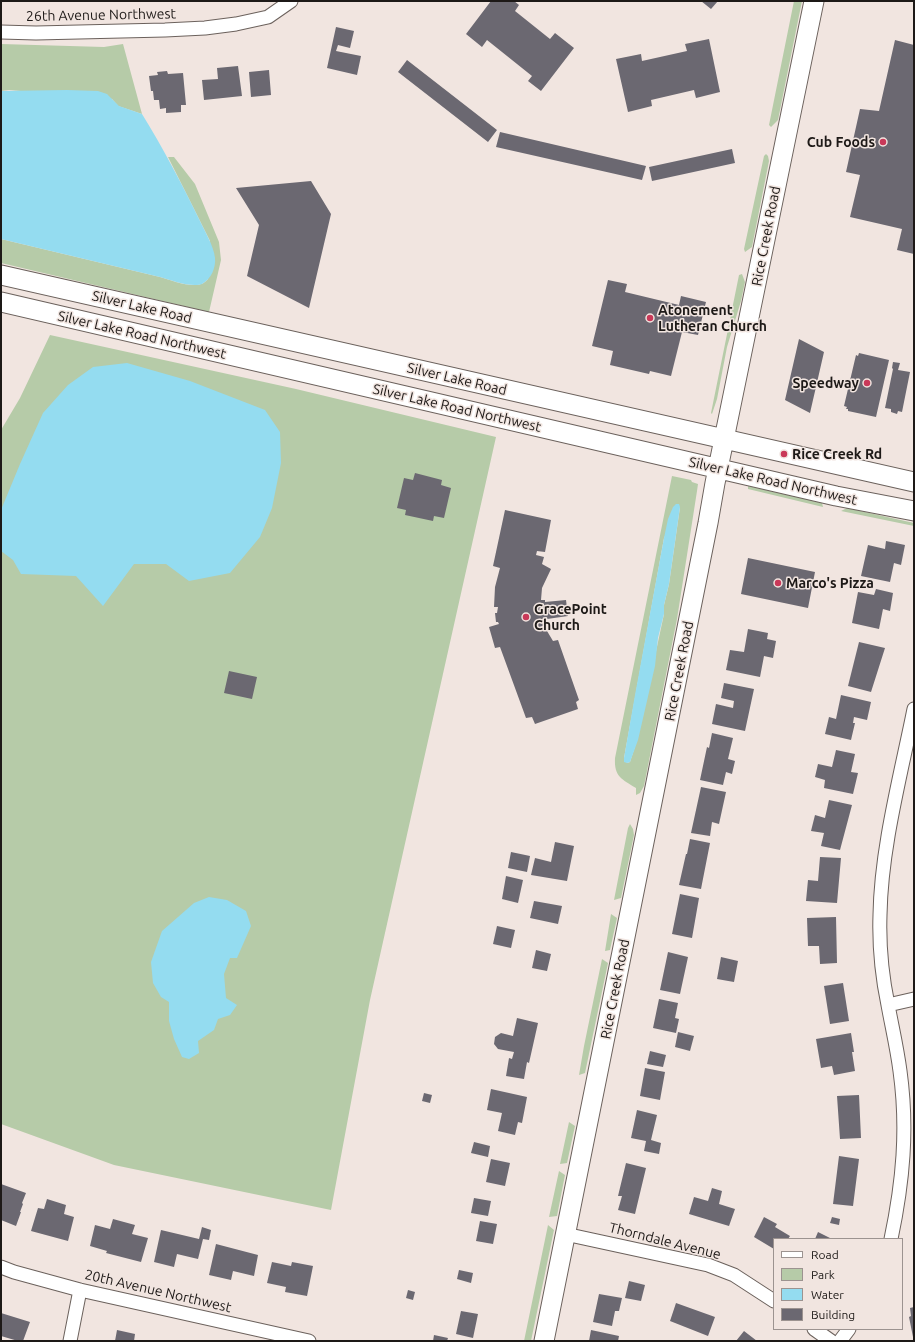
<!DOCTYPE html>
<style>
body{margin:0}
#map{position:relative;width:915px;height:1342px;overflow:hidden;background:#f1e5e0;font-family:Ubuntu,sans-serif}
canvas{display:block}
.frame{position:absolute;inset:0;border:2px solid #1d1917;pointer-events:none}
.legend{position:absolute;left:773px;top:1238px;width:130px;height:92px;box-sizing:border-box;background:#f1e5e0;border:1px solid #9c9390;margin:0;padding:5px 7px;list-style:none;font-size:12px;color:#1d1917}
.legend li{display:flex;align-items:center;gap:8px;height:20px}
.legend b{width:20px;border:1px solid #9c9390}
</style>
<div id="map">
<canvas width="915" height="1342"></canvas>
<div class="frame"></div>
<ul class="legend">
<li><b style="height:5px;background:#fff"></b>Road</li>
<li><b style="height:11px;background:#b6cba8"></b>Park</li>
<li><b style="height:11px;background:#94dcf0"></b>Water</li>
<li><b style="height:11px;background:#6b6871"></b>Building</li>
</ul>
</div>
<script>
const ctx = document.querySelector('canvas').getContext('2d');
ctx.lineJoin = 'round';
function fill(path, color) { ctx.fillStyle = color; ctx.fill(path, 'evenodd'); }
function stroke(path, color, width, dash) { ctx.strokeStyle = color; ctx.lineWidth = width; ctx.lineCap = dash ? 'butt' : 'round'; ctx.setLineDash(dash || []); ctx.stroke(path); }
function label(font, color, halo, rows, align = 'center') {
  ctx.font = font + ' Ubuntu,sans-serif'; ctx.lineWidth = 3; ctx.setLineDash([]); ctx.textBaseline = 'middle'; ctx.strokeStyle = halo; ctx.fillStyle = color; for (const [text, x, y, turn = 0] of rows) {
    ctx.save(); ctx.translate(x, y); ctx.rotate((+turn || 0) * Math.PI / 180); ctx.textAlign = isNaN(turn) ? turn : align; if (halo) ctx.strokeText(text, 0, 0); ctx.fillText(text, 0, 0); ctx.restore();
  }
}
fill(new Path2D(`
 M 794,1 L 802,1 L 778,120 L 771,127 L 769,125 Z
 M 1,44 L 104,47 L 123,44 L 142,114 L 118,106 L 112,99 L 9,90 L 1,91 Z
 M 766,154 L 768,156 L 769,161 L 752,247 L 745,252 L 744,249 L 764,156 Z
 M 168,157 L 174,157 L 195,184 L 219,242 L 221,260 L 209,312 L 1,263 L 1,239 L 160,277 C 170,280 191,288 201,284 C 203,284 206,281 208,279 L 210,241 Z
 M 742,274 L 745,282 L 741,301 L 727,347 L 717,399 L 712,414 L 711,413 L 739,275 Z
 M 50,335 L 296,389 L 496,437 L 370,1000 L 331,1210 L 114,1165 L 1,1124 L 1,430 L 20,398 Z
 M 672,476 L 691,480 L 692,482 L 698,484 L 697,491 L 677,619 L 644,786 L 640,793 L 636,795 L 636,788 C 622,779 614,777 615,758 ZM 680,507 L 669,584 L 664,605 L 664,614 L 637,740 L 630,762 L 627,763 L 624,758 L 664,538 Z
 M 748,486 L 822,503 L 823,507 L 748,489 Z
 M 847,508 L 914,523 L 914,526 L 841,511 Z
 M 630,824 L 633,829 L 634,835 L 621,898 L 614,900 L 628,828 Z
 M 611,914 L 617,918 L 610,950 L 605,951 Z
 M 602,959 L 608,963 L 585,1073 L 579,1075 L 584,1046 Z
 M 569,1122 L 575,1126 L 567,1163 L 560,1164 Z
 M 559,1171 L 565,1175 L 557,1216 L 549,1217 Z
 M 548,1225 L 554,1230 L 531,1341 L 524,1341 Z`), '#b6cba8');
fill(new Path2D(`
 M 67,90 L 98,91 L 107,94 L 119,106 L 142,114 C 163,148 181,182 199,219 C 204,230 214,246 215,258 C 216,268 211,279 202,284 C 192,288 170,280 160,277 L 1,239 L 1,91 Z
 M 127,363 L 190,381 L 265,410 L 280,432 L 281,463 L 272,508 L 260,537 L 230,573 L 189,581 L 166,564 L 134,564 L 103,606 L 76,576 L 21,574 L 13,560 L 1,551 L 1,510 L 20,464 L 43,413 L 68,385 L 93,367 Z
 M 676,504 L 679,504 L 680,507 L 669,584 L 664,605 L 664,614 L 658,638 L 655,666 L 638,740 L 630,762 L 627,763 L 624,762 L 624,758 L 635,695 L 664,538 L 668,519 L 673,507 Z
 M 209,897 L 227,900 L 246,911 L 251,926 L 237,958 L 230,958 L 224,974 L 226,998 L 237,1005 L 230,1015 L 218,1019 L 214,1030 L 198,1041 L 199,1053 L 189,1059 L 182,1057 L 174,1039 L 169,1021 L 169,1002 L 161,997 L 153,983 L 151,962 L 162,931 L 194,903 Z`), '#94dcf0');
fill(new Path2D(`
 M 491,1 L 514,1 L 519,5 L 515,11 L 550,39 L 555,33 L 574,48 L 541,91 L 528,81 L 532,76 L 487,40 L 482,47 L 466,34 Z
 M 701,1 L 718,1 L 711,9 Z
 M 336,27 L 354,31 L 350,48 L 338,45 L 336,51 L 361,56 L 357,75 L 327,68 Z
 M 709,39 L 720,92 L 696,98 L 694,90 L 651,100 L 652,106 L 628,112 L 616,59 L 641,54 L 642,61 L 687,51 L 685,44 Z
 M 895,40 L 914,45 L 914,254 L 897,250 L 902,229 L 850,217 L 860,175 L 846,172 L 860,109 L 879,111 Z
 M 407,60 L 497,130 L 488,142 L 398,72 Z
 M 238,66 L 242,96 L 204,100 L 202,80 L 218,79 L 217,68 Z
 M 269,70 L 271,95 L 251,97 L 249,72 Z
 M 167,71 L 168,74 L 183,73 L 186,105 L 181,105 L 181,112 L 166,113 L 166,108 L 160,109 L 159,100 L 154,100 L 153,91 L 151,91 L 149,76 L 158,75 L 157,72 Z
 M 500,132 L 646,166 L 642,180 L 496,147 Z
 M 732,149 L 735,163 L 652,181 L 649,167 Z
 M 311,181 L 331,214 L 309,308 L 247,276 L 259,225 L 236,188 Z
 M 608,280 L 627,284 L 625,292 L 679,305 L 681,296 L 706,302 L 698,335 L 682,332 L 671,376 L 650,371 L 649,374 L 610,365 L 613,351 L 592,346 Z
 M 799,339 L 824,352 L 810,413 L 785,400 Z
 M 859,353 L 889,360 L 876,417 L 848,411 L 848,409 L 846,409 L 847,407 L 844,406 L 856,355 L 858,356 Z
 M 893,362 L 900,363 L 898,370 L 910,372 L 902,412 L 898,411 L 897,414 L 891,412 L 891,409 L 885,408 L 893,369 L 892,368 Z
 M 415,473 L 442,480 L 441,485 L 451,488 L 444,518 L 434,516 L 433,521 L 405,515 L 406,510 L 397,508 L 404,478 L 413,480 Z
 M 505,510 L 551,520 L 545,552 L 537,551 L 536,555 L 544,557 L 542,564 L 551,569 L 542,588 L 541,600 L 545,600 L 545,602 L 566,600 L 568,616 L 547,619 L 547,621 L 543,621 L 547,631 L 553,641 L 558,640 L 579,700 L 576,702 L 578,709 L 535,724 L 532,717 L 526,718 L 500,647 L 495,648 L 489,627 L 499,624 L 498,622 L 496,622 L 495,613 L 497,613 L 498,607 L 494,607 L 495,587 L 500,568 L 493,566 Z
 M 886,541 L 905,545 L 901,565 L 894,563 L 890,582 L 861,576 L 868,545 L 885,549 Z
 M 748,558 L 815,572 L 808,608 L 741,594 Z
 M 876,589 L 893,593 L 890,611 L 883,609 L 879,629 L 852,623 L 858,592 L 874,595 Z
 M 748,629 L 768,633 L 767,639 L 776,641 L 773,658 L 764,656 L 760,677 L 726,670 L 730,650 L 744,652 Z
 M 859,642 L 885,648 L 871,692 L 848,686 Z
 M 229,671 L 257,677 L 252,699 L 224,693 Z
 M 724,683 L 754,689 L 745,731 L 712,724 L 716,704 L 733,708 L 734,701 L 721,698 Z
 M 841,695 L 871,702 L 867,720 L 854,717 L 853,723 L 855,723 L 851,740 L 825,734 L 829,717 L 836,719 Z
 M 712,733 L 733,738 L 728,759 L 735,761 L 732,774 L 726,772 L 723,785 L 700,780 L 707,747 L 709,748 Z
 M 836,750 L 855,754 L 851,772 L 858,773 L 853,794 L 824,788 L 825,780 L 815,777 L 818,764 L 832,767 Z
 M 701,787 L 726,792 L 719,824 L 712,822 L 710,836 L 691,833 Z
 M 829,800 L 852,805 L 840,850 L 821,846 L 824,833 L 811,831 L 815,815 L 825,818 Z
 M 690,839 L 710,843 L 701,889 L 679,885 L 686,854 L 687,854 Z
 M 555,842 L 574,846 L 567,881 L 531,875 L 535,858 L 551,862 Z
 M 511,852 L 530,856 L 527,872 L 508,868 Z
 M 820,857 L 841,858 L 837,903 L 806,901 L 808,880 L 818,881 Z
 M 506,876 L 523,880 L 518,903 L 502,899 Z
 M 680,894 L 699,898 L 692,938 L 672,934 Z
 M 534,901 L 562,906 L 558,924 L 530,918 Z
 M 836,917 L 837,963 L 820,964 L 819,946 L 808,946 L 807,918 Z
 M 497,926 L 515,930 L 511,948 L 493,944 Z
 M 536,950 L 551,954 L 547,971 L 532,968 Z
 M 668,952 L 688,957 L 680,994 L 660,990 Z
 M 721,957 L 738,961 L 734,982 L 717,979 Z
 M 843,983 L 849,1021 L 830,1024 L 824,986 Z
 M 659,999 L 678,1003 L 675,1018 L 679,1019 L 676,1033 L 653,1028 Z
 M 517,1018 L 538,1023 L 529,1063 L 527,1062 L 524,1079 L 506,1076 L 509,1058 L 512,1059 L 514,1052 L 498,1049 L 494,1044 L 495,1037 L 501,1033 L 513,1036 Z
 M 678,1032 L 694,1036 L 690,1051 L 675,1047 Z
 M 851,1033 L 854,1052 L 852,1052 L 855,1071 L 834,1075 L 832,1066 L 821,1068 L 816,1039 Z
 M 650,1051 L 666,1055 L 663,1067 L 647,1064 Z
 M 645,1068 L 665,1072 L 660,1100 L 640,1096 Z
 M 491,1089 L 527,1097 L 522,1123 L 518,1122 L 515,1135 L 498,1131 L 502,1113 L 487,1110 Z
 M 424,1093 L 432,1095 L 430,1103 L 422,1101 Z
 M 859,1095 L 861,1138 L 840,1139 L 837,1096 Z
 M 637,1110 L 657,1115 L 651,1140 L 661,1143 L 659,1154 L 644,1151 L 646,1141 L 631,1138 Z
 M 474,1142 L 490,1146 L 488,1157 L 471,1153 Z
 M 839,1156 L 859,1159 L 853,1206 L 833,1204 Z
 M 491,1159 L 510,1163 L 505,1186 L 486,1182 Z
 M 626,1163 L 646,1168 L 635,1214 L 618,1210 L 622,1196 L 618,1196 Z
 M 1,1184 L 26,1193 L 22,1203 L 23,1204 L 20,1212 L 21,1212 L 16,1226 L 1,1220 Z
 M 712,1188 L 722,1191 L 719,1204 L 735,1209 L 729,1226 L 689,1214 L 694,1197 L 708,1201 Z
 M 474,1198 L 491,1201 L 488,1216 L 471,1213 Z
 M 47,1199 L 66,1205 L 64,1214 L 74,1217 L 68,1241 L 31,1231 L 38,1208 L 44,1209 Z
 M 764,1217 L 777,1224 L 775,1227 L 790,1236 L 788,1239 L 774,1239 L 774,1249 L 754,1237 Z
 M 832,1217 L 840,1219 L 839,1225 L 830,1223 Z
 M 113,1219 L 135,1225 L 132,1234 L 148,1238 L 141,1262 L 106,1253 L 107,1251 L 90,1246 L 95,1225 L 110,1229 Z
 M 480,1221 L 497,1224 L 493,1244 L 476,1241 Z
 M 202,1227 L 211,1230 L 209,1240 L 203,1239 L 198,1259 L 177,1254 L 174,1267 L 154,1262 L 161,1230 L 199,1239 Z
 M 818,1232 L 832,1239 L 815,1239 Z
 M 216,1244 L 258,1255 L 254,1276 L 233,1271 L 231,1280 L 209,1275 Z
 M 272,1262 L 291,1266 L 292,1262 L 313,1266 L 307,1296 L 285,1292 L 286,1287 L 267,1283 Z
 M 459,1270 L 473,1273 L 471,1283 L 457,1279 Z
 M 629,1281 L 645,1285 L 641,1301 L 625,1298 Z
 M 408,1290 L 415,1292 L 413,1300 L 406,1298 Z
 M 599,1294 L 622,1298 L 619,1311 L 615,1311 L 612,1326 L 593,1322 Z
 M 676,1303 L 715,1317 L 708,1336 L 670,1321 Z
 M 914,1307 L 914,1337 L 913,1337 L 909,1317 L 911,1316 L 910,1308 Z
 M 461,1311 L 478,1314 L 473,1338 L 456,1334 Z
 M 1,1313 L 30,1322 L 23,1341 L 18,1341 L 1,1336 Z
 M 117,1330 L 135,1334 L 134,1341 L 115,1341 Z
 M 591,1330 L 619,1336 L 618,1341 L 589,1341 Z
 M 744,1331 L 757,1341 L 736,1341 Z
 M 434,1335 L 448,1338 L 447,1341 L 433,1341 Z`), '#6b6871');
const street = new Path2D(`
 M 1,32 L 36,33 L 165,30 L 205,28 L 236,24 L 268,17 L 291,1
 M 888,1005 L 914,999
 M 565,1234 L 708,1265 L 734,1275 L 774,1301
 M 891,1239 C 903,1182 908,1129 900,1071 C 897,1048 892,1027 888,1005 C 882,976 879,944 880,915 C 881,848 901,774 914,709
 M 1,1267 L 14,1272 L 80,1290 L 309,1341
 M 814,1329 L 831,1341
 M 70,1341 L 80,1290
 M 840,1341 L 849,1329`);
const secondary = new Path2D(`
 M 1,275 L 914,482
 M 1,302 L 836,496 L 914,511
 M 544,1341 L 708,523 L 715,483 L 814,1`);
stroke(street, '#6b615c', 15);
stroke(secondary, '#6b615c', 21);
stroke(street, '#fff', 13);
stroke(secondary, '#fff', 19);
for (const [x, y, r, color] of [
 [883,142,4,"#c93959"],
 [650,318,4,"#c93959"],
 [867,383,4,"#c93959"],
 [784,454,4,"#c93959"],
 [778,583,4,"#c93959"],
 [526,617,4,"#c93959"]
]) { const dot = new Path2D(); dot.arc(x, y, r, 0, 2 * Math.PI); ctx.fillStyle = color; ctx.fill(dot); stroke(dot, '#f1e5e0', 1.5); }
label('14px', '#1d1917', '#f1e5e0', [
 ["26th Avenue Northwest",101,15,-1],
 ["Rice Creek Road",766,236,-79],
 ["Silver Lake Road",142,307,13],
 ["Silver Lake Road Northwest",142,335,13],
 ["Silver Lake Road",457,379,13],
 ["Silver Lake Road Northwest",457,408,13],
 ["Silver Lake Road Northwest",773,481,13],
 ["Rice Creek Road",679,671,-79],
 ["Rice Creek Road",615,989,-79],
 ["Thorndale Avenue",665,1241,14],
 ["20th Avenue Northwest",158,1291,13]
]);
label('bold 14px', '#1d1917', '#f1e5e0', [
 ["Cub Foods",875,142,"right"],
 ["Atonement",658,310],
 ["Lutheran Church",658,326],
 ["Speedway",859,383,"right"],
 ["Rice Creek Rd",792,454],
 ["Marco's Pizza",786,583],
 ["GracePoint",534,609],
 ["Church",534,625]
], 'left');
</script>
